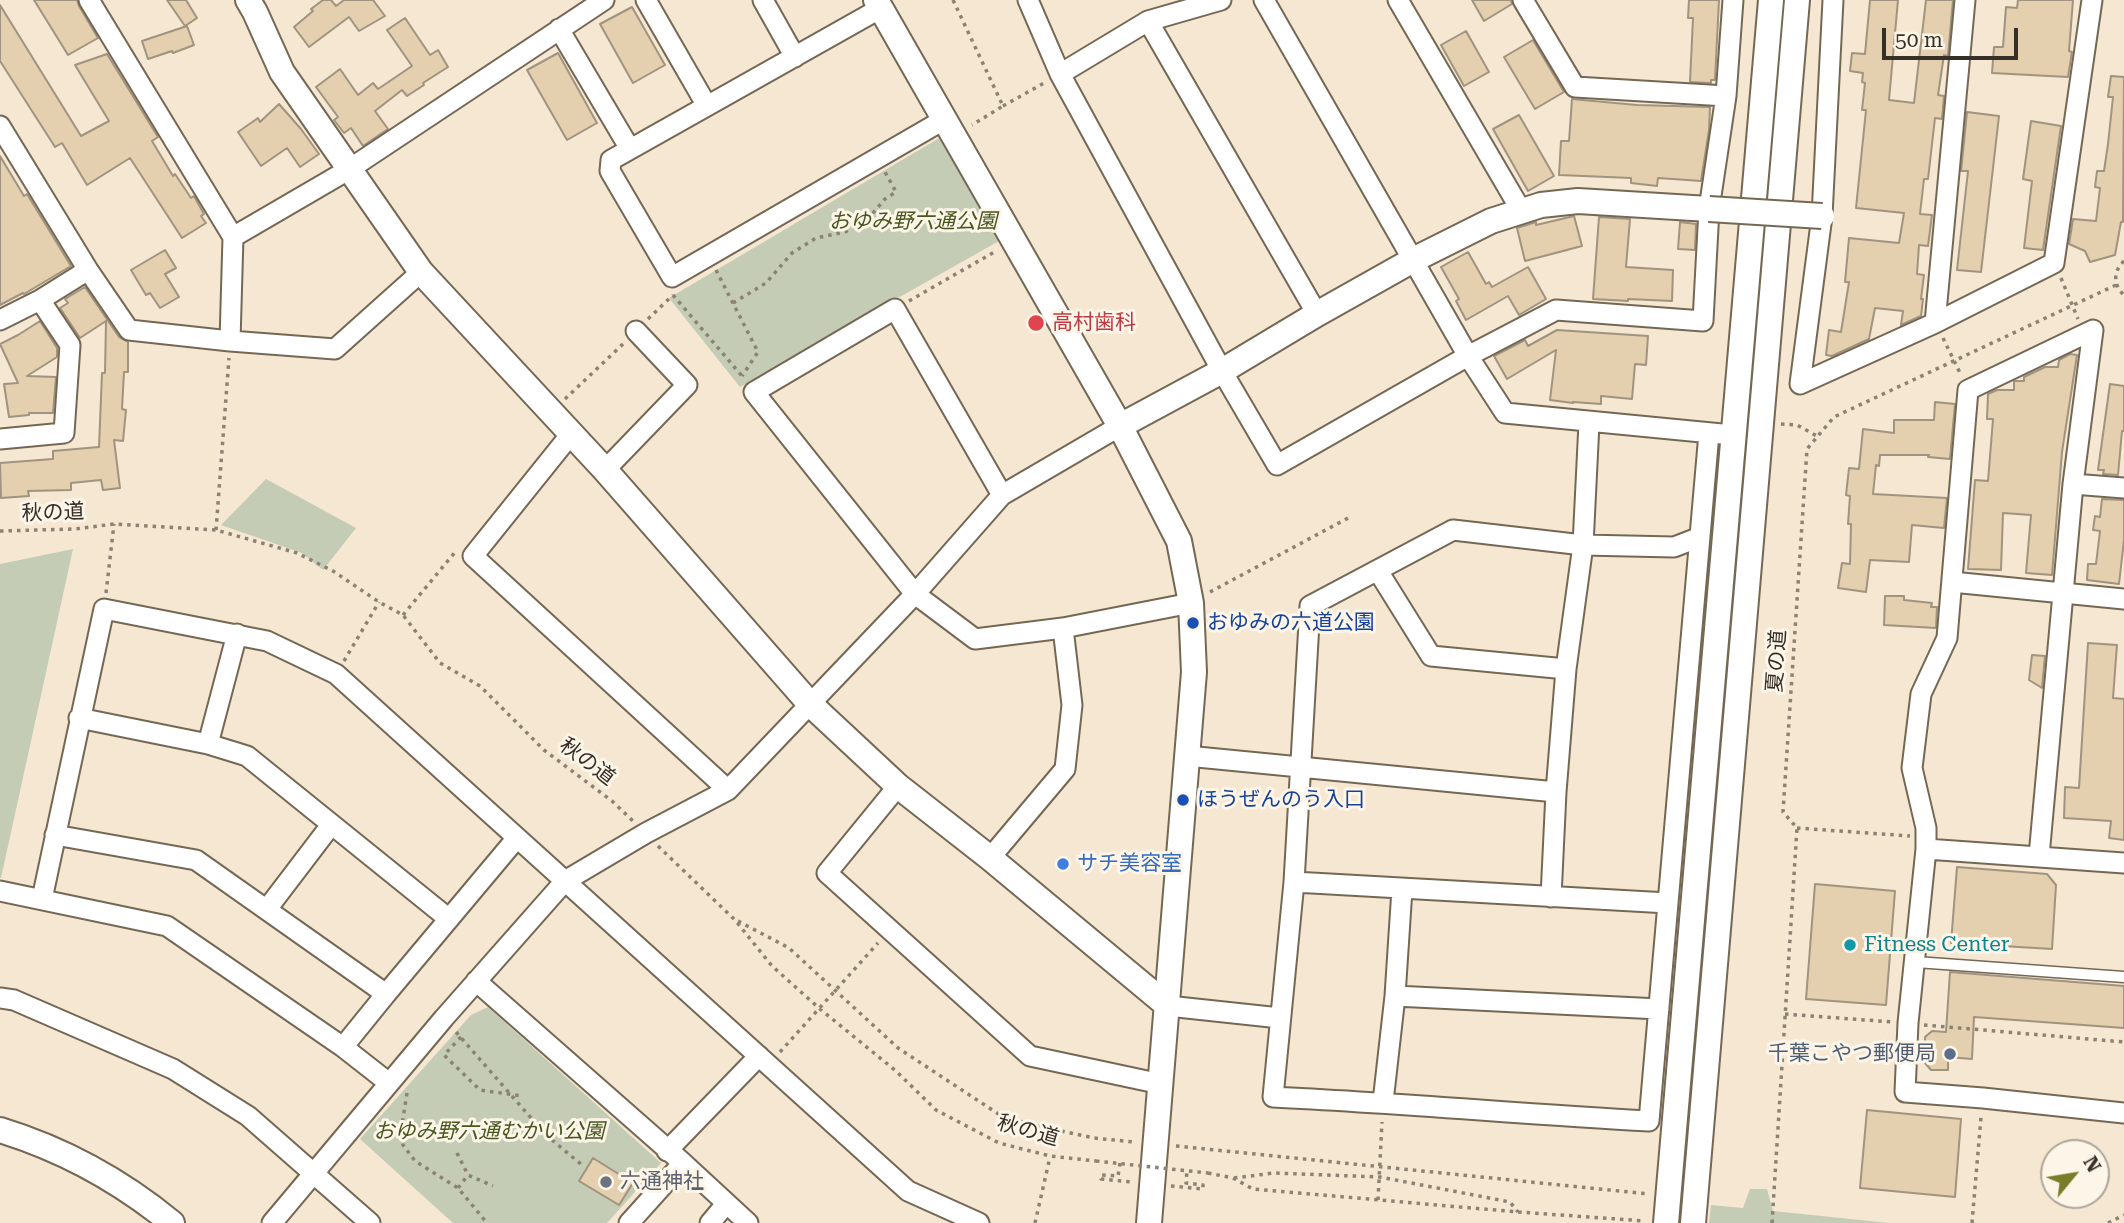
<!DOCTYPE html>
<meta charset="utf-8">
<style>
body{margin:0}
#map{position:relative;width:2124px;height:1223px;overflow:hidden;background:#f5e7d1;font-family:"Roboto Serif",serif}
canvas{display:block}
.north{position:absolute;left:2040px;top:1139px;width:70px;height:70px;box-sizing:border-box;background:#fdf5e8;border:2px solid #ada69b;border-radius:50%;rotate:60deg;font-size:19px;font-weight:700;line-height:28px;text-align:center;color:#352f27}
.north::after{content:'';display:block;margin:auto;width:24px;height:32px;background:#787d27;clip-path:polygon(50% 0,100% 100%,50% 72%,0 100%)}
.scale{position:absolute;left:1882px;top:28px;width:136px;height:32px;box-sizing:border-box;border:4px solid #352f27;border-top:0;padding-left:9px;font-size:21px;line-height:24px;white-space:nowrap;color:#352f27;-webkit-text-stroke:5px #fdf5e8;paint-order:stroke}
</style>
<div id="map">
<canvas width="2124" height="1223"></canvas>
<div class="north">N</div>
<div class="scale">50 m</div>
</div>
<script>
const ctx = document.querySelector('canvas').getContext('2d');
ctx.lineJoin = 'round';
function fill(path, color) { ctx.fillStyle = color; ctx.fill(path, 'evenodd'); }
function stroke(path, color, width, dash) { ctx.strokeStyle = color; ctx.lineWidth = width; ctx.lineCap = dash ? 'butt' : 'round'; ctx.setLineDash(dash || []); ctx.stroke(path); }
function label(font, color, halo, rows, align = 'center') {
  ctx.font = font + ' "Roboto Serif","Noto Sans JP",serif'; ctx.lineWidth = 6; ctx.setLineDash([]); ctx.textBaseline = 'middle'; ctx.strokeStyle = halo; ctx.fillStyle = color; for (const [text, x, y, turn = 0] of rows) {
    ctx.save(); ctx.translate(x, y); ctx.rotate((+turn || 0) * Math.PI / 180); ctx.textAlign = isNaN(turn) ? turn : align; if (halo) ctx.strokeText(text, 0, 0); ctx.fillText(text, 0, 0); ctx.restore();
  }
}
fill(new Path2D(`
 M 941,137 L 999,241 L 740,387 L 669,298 Z
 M 266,479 L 356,528 L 323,570 L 302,553 L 221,525 Z
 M 73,549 L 1,878 L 0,878 L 0,564 Z
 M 488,1007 L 661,1163 L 607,1223 L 453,1223 L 360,1139 L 471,1015 Z
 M 1750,1189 L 1767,1189 L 1773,1211 L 1889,1223 L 1709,1223 L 1711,1205 L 1743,1208 Z`), '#c4ccb5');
const building = new Path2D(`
 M 34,0 L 77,0 L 79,6 L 98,38 L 68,55 Z
 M 167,0 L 186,0 L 197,18 L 185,26 Z
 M 323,0 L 331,0 L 336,6 L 344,0 L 373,0 L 385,16 L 359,31 L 349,17 L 309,47 L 294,27 L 313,11 L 311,9 Z
 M 1472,0 L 1511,0 L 1512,4 L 1484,21 Z
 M 1689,0 L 1719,0 L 1715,80 L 1711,80 L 1711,83 L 1690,82 L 1693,18 L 1688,18 Z
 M 1870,0 L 1898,0 L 1889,100 L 1914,103 L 1926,0 L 1953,0 L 1948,56 L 1944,55 L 1938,95 L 1944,96 L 1942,119 L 1935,118 L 1928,179 L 1924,179 L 1920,214 L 1932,215 L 1928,246 L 1919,245 L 1917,274 L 1924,275 L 1921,299 L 1923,299 L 1921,316 L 1901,325 L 1903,311 L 1875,308 L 1869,339 L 1832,356 L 1826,355 L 1829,330 L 1841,332 L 1849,282 L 1845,282 L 1849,238 L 1899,243 L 1904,213 L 1856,208 L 1866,110 L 1862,110 L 1865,83 L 1862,82 L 1863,73 L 1850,71 L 1852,53 L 1865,54 Z
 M 2018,0 L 2073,0 L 2069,51 L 2072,52 L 2068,77 L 1992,73 L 1994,47 L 2003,47 L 2006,7 L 2017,8 Z
 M 0,5 L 81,136 L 109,121 L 75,65 L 107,54 L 158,137 L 152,141 L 173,176 L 175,174 L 191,198 L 194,196 L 204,214 L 201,216 L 206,223 L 182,238 L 130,158 L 87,185 L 62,143 L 55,147 L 0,61 Z
 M 632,7 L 665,65 L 633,83 L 600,24 Z
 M 405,18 L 430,55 L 438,50 L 448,67 L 423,83 L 424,85 L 407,96 L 402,90 L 375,111 L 388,129 L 363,146 L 351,128 L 344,133 L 334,120 L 338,117 L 316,87 L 340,69 L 358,95 L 373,83 L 378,89 L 412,66 L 387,30 Z
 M 187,26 L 194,45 L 173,53 L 172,51 L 148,59 L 142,41 Z
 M 1466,31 L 1489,72 L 1464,86 L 1441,45 Z
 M 1533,40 L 1564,92 L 1535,109 L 1504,57 Z
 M 558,53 L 597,123 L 567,140 L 527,70 Z
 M 2111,76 L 2124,77 L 2123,222 L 2121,222 L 2115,255 L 2090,262 L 2085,251 L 2069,244 L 2073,219 L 2096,221 L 2100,188 L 2095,187 L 2097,171 L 2104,171 L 2108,144 L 2113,97 L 2108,97 Z
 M 1572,99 L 1637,105 L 1710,107 L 1709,130 L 1701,181 L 1658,178 L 1657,186 L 1631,183 L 1631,178 L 1559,175 L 1561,141 L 1569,141 Z
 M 279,104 L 301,129 L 319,154 L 300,167 L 287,148 L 261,166 L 238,132 L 258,118 L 260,122 Z
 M 1967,112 L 1999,116 L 1981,272 L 1957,270 L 1968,171 L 1961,171 Z
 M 1519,115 L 1554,176 L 1528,191 L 1493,129 Z
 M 2031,121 L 2061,126 L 2043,250 L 2024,248 L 2032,181 L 2023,179 Z
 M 0,156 L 24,196 L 27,194 L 71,266 L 24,294 L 23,293 L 0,305 Z
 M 1574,216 L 1582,246 L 1525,261 L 1517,228 L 1536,222 L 1536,225 Z
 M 1599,217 L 1630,219 L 1626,267 L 1673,270 L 1672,301 L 1628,299 L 1628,301 L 1593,299 Z
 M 1680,222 L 1696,224 L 1695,250 L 1678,249 Z
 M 165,250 L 176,268 L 165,274 L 179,297 L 160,308 L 150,293 L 146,295 L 131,270 Z
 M 1468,252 L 1486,284 L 1489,282 L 1492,287 L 1528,267 L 1546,299 L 1519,315 L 1508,296 L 1466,320 L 1456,301 L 1459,299 L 1441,267 Z
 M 85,287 L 119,337 L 128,342 L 128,372 L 124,372 L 122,409 L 126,410 L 123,441 L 114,440 L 120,488 L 103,490 L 101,480 L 71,483 L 71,490 L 28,491 L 29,496 L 1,498 L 0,463 L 53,459 L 53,451 L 99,447 L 102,373 L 105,373 L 106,321 L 80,338 L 60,308 L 68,303 L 65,299 Z
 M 40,321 L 57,348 L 57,357 L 27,376 L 56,377 L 53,413 L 29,413 L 29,415 L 9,417 L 4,384 L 18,383 L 0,344 L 18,335 Z
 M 1557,330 L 1648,336 L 1646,365 L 1635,364 L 1632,399 L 1601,396 L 1601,404 L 1573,402 L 1573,403 L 1550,400 L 1556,350 L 1507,379 L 1494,356 L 1525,340 L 1528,346 Z
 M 2070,354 L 2077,355 L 2062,452 L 2052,575 L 2026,573 L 2031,515 L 2003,513 L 2001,570 L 1968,569 L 1975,480 L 1988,481 L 1993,419 L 1987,419 L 1988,394 L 1997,390 L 2014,390 L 2014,381 L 2024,381 L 2024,377 L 2045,367 L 2058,367 L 2059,360 Z
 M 2110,384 L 2124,386 L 2124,431 L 2122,431 L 2118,475 L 2103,474 L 2104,470 L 2098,470 Z
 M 1935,402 L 1955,404 L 1950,459 L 1928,457 L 1929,455 L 1880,455 L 1879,466 L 1876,465 L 1873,494 L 1947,498 L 1944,528 L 1912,525 L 1909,562 L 1870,560 L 1866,592 L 1838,588 L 1842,563 L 1850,564 L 1851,524 L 1848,524 L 1850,496 L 1846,495 L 1849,468 L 1859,469 L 1863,429 L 1894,433 L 1894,420 L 1934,420 Z
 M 2102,499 L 2124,500 L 2124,540 L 2119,584 L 2087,580 L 2088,564 L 2096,564 L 2100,531 L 2093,530 L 2095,516 L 2100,517 Z
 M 1885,596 L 1904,596 L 1904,600 L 1932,603 L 1931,607 L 1937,607 L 1936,628 L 1884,625 Z
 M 2088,643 L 2117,645 L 2113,698 L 2124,699 L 2124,840 L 2109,838 L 2111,821 L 2064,818 L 2065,787 L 2079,788 Z
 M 2032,655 L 2045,656 L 2042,688 L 2029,680 Z
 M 1957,867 L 2047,874 L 2056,885 L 2052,949 L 1951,943 Z
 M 1815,884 L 1895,891 L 1886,1005 L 1806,999 Z
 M 1950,972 L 2124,986 L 2124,1028 L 1974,1017 L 1972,1059 L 1948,1057 L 1948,1070 L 1931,1070 L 1925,1063 L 1925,1037 L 1932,1031 L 1946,1032 Z
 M 1867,1110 L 1961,1119 L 1955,1197 L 1860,1188 Z
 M 593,1158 L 633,1183 L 619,1205 L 579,1181 Z`);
fill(building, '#e4cfae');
stroke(building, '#a0937f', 2);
const service = new Path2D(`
 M 1916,962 L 2124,977`);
const minor = new Path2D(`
 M 89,0 L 233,237 L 230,341 L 335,349 L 421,272
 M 646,0 L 707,106 L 611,160 L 610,171 L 672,277 L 945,119
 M 763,0 L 795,57
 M 1028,0 L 1060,74 L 1222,371 L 1277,465 L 1468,356 L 1556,310 L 1703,321 L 1709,209 L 1726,96 L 1733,0
 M 1264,0 L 1468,356 L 1505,413 L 1722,434
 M 1398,0 L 1522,212
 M 1523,0 L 1575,87 L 1726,96
 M 1833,0 L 1822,216 L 1800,384 L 1935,323 L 2054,263 L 2092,0
 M 1148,21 L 1317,314
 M 559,29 L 630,149
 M 1060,74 L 1148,21 L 1221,0
 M 707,106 L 881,8
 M 0,126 L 88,270 L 129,330 L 230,341
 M 233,237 L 348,170 L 604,0
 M 0,320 L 40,300 L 88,270
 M 1935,323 L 1965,0
 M 571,434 L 473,556 L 728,790
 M 0,439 L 64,433 L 70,345 L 40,300
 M 605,470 L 687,385 L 636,331
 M 2073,484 L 2124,488
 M 1002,495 L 895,309 L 754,392 L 915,594 L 975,639 L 1063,628 L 1191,603
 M 1700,537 L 1674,547 L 1583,545 L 1453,530 L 1310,606 L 1294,882 L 1273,1097 C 1398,1103 1523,1114 1649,1121 C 1669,892 1689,662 1709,433
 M 1378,571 L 1431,656 L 1566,669
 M 1952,582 L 2124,599
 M 79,718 L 208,744 L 247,756 L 449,919
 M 208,744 L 237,634
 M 1187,756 L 1556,792
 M 898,786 L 827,873 L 1030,1056 L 1161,1084
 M 55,835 L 196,860 L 386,994 L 343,1047
 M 1926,849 L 1926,828 L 1912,768 L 1921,694 L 1947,638 L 1968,390 L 2093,330 L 2073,484 L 2039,856
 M 990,858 L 1065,769 L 1072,705 L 1063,628
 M 2124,863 L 1926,849 L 1908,1023 L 1905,1092 L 1983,1098 L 2124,1113
 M 1294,882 L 1668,903
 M 0,891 L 167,926 L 343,1047 L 389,1083
 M 1551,897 L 1556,792 L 1566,669 L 1583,545 L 1589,423
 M 42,899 L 104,609 L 267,641 L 336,674 L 908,1191 L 979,1223
 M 267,909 L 331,825
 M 476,981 L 683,1163 L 748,1223
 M 386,994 L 516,839
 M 1395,996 L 1659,1009
 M 0,998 L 14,1000 L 173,1069 L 248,1116 L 370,1223
 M 1168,1006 L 1280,1018
 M 1383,1102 L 1395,996 L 1402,889
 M 667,1151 L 759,1056
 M 272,1223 L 444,1018 L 565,881 L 646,833 L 728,790 L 915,594 L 1002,495 L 1120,426
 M 629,1223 L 683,1163
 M 710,1223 L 726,1204`);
const tertiary = new Path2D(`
 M 248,0 L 255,12 L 282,72 L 421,272 L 605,470 L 810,704 L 898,786 L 990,858 L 1168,1006
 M 876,0 L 1120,426 L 1179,541 L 1191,603 L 1194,672 L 1149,1223
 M 1120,426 L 1222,371 L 1317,314 L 1413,260 L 1491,221 L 1541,205 L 1578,201 L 1709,209
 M 0,1130 C 62,1149 122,1182 172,1223
 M 1666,1223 L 1771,0
 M 1693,1223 L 1797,0`);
stroke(service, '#746855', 13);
stroke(minor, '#746855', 23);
stroke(tertiary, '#746855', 28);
stroke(new Path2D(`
 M 953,0 L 1003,106 L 972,125
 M 1003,106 L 1044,83
 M 2124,261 C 2113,271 2113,285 2124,295
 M 716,270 L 758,352 L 742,376
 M 2061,278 L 2078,319
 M 673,295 L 742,376
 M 909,301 L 996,251
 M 733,303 L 766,283 L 792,253 L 816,238 L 845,232 L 867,220 L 885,199 L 896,192 L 885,172
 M 648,319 L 673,295
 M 1943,338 L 1961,375
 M 565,399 L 623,344
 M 1781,424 L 1797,425 L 1817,436
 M 216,530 L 229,358
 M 0,531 L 75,529 L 114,524 L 216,530 L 297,553 L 333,571 L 379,602 L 403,615 L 440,663 L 480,686 L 544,750 L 612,801 L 633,821
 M 1210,592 L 1350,517
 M 106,593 L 114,524
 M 403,615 L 456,551
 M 344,661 L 379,602
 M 1797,828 L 1910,836
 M 658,846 L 735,920 L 772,966 L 820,1009 L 896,1071 L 936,1110 L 999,1143 L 1050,1156 L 1096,1161
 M 738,921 L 789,948 L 898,1048 L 1000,1115 L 1029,1124 L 1094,1138 L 1134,1142
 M 1785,1014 L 1892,1022
 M 1924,1025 L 2124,1042
 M 456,1032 L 546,1135 L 582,1165
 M 461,1037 L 444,1055 L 480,1090 L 522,1096
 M 780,1052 L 878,943
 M 407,1093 L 401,1131 L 403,1145 L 415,1161 L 458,1188 L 487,1223
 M 1176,1146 L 1649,1194
 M 457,1153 L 468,1175 L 493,1186
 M 1120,1163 L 1118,1176 L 1101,1175 L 1101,1179 L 1132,1182
 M 1208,1173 L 1233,1178 L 1253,1189 L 1518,1212 L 1645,1221
 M 1234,1178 L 1274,1173 L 1380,1177 L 1510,1202 L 1518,1212
 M 1171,1186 L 1203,1189 L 1203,1185 L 1186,1183 L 1187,1170
 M 458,1188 L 468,1175
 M 1378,1200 L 1382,1122
 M 1035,1223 L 1050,1157
 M 1772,1223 L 1797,828 L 1783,812 L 1807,449 L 1834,417 L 2116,285
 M 1972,1223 L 1981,1117
 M 2108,1223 L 2124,1215`), '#8c8274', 3.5, [3.5, 5]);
stroke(service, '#fff', 10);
stroke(minor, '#fff', 19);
stroke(tertiary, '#fff', 24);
const tertiaryBridge = new Path2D(`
 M 1709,209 L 1822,216`);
stroke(tertiaryBridge, '#746855', 28, []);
stroke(new Path2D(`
 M 1096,1161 L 1208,1173`), '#8c8274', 3.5, [3.5, 5]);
stroke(tertiaryBridge, '#fff', 24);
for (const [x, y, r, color] of [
 [1036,323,9,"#e0444e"],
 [1193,623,7,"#1a4fb4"],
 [1183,800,7,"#1a4fb4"],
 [1063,864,7,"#3f7fe0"],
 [1850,945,7,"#0f9aa8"],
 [1950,1054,7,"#5c6f8a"],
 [606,1182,7,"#6b7280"]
]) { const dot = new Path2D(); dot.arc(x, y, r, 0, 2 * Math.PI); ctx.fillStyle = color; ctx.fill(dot); stroke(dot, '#fdf5e8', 2.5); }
label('italic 21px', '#485720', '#fdf5e8', [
 ["おゆみ野六通公園",913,222],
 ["おゆみ野六通むかい公園",489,1132]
]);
label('21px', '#be3a42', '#fdf5e8', [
 ["高村歯科",1052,323]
], 'left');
label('21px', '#352f27', '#fdf5e8', [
 ["秋の道",53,513,-2],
 ["夏の道",1777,661,-86],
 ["秋の道",587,762,37],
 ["秋の道",1028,1131,16]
]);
label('21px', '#164399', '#fdf5e8', [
 ["おゆみの六道公園",1207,623],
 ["ほうぜんのう入口",1197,800]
], 'left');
label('21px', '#366cbe', '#fdf5e8', [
 ["サチ美容室",1077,864]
], 'left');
label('21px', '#0d838f', '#fdf5e8', [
 ["Fitness Center",1864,945]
], 'left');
label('21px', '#4e5e75', '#fdf5e8', [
 ["千葉こやつ郵便局",1936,1054]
], 'right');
label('21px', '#5b616d', '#fdf5e8', [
 ["六通神社",620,1182]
], 'left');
</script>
